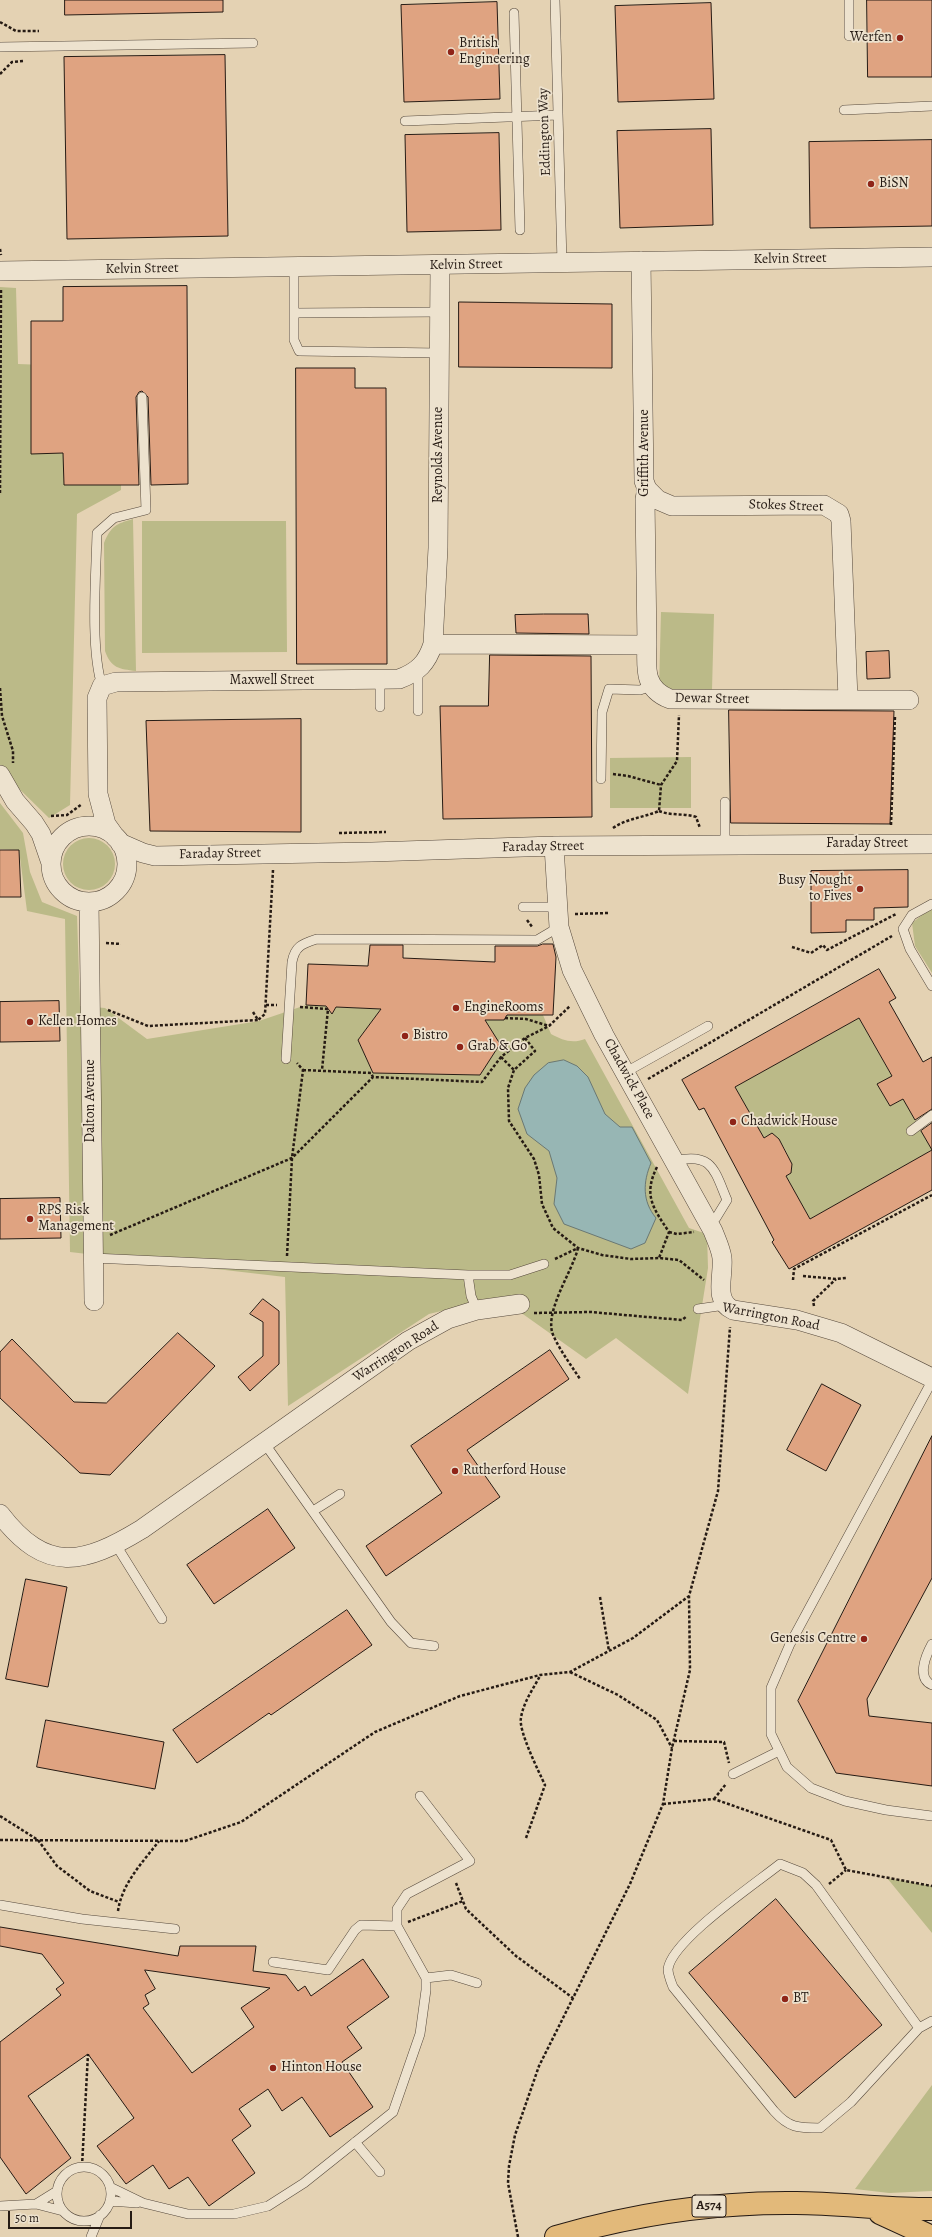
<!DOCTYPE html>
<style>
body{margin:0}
#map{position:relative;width:932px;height:2237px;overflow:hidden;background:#e4d2b3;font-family:Alegreya,serif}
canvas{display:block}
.scale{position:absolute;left:8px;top:2211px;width:124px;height:18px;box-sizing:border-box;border:2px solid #261b14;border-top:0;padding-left:5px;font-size:12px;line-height:14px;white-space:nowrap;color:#261b14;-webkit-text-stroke:3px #ede2ce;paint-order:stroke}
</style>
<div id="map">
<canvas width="932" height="2237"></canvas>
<div class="scale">50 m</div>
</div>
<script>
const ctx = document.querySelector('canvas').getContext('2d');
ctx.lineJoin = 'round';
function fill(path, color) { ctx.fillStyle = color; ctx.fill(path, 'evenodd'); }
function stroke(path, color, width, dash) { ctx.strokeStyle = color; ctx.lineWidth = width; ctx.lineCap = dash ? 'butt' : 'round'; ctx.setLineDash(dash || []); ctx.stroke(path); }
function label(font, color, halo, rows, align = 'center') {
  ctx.font = font + ' Alegreya,serif'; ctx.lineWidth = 3.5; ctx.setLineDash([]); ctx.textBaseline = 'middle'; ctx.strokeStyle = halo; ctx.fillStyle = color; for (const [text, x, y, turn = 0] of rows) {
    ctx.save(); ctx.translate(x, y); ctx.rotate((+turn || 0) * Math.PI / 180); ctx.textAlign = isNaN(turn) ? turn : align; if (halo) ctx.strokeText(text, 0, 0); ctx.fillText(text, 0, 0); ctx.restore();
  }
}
fill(new Path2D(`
 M 0,287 L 16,288 L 18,364 L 122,368 L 121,490 L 77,514 L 70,805 L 49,818 L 0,770 Z
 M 133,519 L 136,671 C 119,669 111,668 105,651 L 104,543 C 111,526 116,524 133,519 Z
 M 142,521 L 286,521 L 287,652 L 142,653 Z
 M 661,612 L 714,614 L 712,690 L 659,689 Z
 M 691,757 L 691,808 L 610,808 L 610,758 Z
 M 0,803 L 23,833 L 30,872 L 42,902 L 77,916 L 80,1006 L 105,1008 L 147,1039 L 259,1021 L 306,1005 L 325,1006 L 332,1014 L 336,1007 L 381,1009 L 358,1040 L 373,1073 L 480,1075 L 500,1044 L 485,1020 L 504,1020 L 507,1015 L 543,1015 L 551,1034 C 562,1040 572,1044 585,1039 L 689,1228 L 707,1234 L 708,1268 L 688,1394 L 616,1338 L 586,1359 L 499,1297 L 429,1314 L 288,1406 L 285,1277 L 70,1252 L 65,919 L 27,911 L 19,850 L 0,849 Z
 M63 864a26 26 0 1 1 52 0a26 26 0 1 1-52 0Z
 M 932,907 L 932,973 L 915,946 L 912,923 Z
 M 859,1018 L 899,1089 L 878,1084 L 890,1106 L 900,1101 L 897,1096 L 901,1094 L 932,1150 L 810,1219 L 786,1176 L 791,1173 C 792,1159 783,1142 772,1133 L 764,1138 L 735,1087 Z
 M 887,1878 L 932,1886 L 932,1933 Z
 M 932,2085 L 932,2191 L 889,2193 L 855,2189 Z`), '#bbba88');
const water = new Path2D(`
 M 564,1060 L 577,1066 L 588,1077 L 605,1114 L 620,1127 L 632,1127 L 651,1163 C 643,1182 642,1201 656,1218 L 645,1243 L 631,1249 L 564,1224 L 554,1204 L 557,1178 L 549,1151 L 527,1134 L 518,1109 L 525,1088 L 534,1075 L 548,1063 Z`);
fill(water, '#97b6b4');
stroke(water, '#6a7874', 1);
const building = new Path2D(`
 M 65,0 L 223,0 L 223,12 L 65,15 Z
 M 867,0 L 932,0 L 932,77 L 868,77 Z
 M 497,2 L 500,99 L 404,102 L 401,5 Z
 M 711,3 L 714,99 L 618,102 L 615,6 Z
 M 225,55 L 228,236 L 67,239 L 64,57 Z
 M 711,129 L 713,225 L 620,228 L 617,131 Z
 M 499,133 L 501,230 L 407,232 L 405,135 Z
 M 932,140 L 932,226 L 810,228 L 809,142 Z
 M 187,286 L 188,484 L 151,485 L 148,397 L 142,391 L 139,392 L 136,397 L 139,485 L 64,485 L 63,453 L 31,454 L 31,321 L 63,321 L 63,287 Z
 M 459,302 L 612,304 L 612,368 L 459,367 Z
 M 296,368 L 355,368 L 355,388 L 386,388 L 387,664 L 297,664 Z
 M 544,614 L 588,614 L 589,634 L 516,633 L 515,615 Z
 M 889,651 L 890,678 L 867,679 L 866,652 Z
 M 490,655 L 591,656 L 592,817 L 443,819 L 440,706 L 488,706 Z
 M 729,710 L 894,711 L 890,824 L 731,823 Z
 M 301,719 L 301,832 L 150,831 L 146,721 Z
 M 0,850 L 19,850 L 21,897 L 0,897 Z
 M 908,870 L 908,907 L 874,908 L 874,920 L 846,920 L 846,932 L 811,933 L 811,871 Z
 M 543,944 L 553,944 L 556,957 L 553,1015 L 507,1015 L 504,1020 L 485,1020 L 500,1044 L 480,1075 L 373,1073 L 358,1040 L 381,1009 L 336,1007 L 332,1014 L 326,1006 L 306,1005 L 308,964 L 368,966 L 370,945 L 403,945 L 403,958 L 495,962 L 495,946 L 537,946 Z
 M 879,969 L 896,998 L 889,1002 L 923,1062 L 932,1057 L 932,1109 L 915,1120 L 903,1099 L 890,1106 L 877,1084 L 892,1076 L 859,1018 L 735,1087 L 764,1138 L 772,1133 L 779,1139 L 792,1164 L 791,1173 L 786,1176 L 810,1219 L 932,1150 L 932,1190 L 789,1269 L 772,1242 L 774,1240 L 704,1108 L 699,1110 L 682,1080 Z
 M 59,1001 L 60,1041 L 0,1042 L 0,1002 Z
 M 932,1123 L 932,1150 L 921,1131 Z
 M 60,1198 L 61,1238 L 0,1239 L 0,1199 Z
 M 263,1299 L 279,1311 L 279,1364 L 250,1391 L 238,1377 L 263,1356 L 263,1322 L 250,1314 Z
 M 178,1333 L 215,1366 L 110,1475 L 80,1473 L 0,1398 L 0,1352 L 12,1339 L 74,1402 L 106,1403 Z
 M 550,1350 L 569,1379 L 467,1450 L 500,1497 L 386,1576 L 366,1546 L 442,1493 L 411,1446 Z
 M 822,1384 L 861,1405 L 826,1471 L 787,1450 Z
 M 932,1436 L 932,1578 L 867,1699 L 869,1716 L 932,1723 L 932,1786 L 836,1773 L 798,1701 Z
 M 268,1509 L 295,1548 L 214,1604 L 187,1565 Z
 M 26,1579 L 67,1587 L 48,1687 L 6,1679 Z
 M 347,1610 L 372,1645 L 271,1715 L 269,1713 L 197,1763 L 173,1730 Z
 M 46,1720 L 164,1742 L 155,1789 L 37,1767 Z
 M 776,1899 L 882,2025 L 795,2098 L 689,1973 Z
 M 0,1927 L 178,1956 L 180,1946 L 256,1946 L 253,1971 L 286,1975 L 298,1991 L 305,1986 L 311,1996 L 363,1959 L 389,1997 L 347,2027 L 362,2048 L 342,2062 L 373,2107 L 330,2137 L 302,2097 L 282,2111 L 268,2089 L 239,2109 L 251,2126 L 232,2140 L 255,2173 L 209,2206 L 188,2177 L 169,2189 L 153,2165 L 126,2184 L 97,2146 L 134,2118 L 88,2054 L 28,2096 L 71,2158 L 26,2194 L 0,2157 L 0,2042 L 61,1995 L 56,1989 L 64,1983 L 42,1954 L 0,1946 ZM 145,1970 L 270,1988 L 241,2008 L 254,2027 L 192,2073 L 143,2008 L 149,2004 L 145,1995 L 155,1989 Z`);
fill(building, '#dfa381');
stroke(building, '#261b14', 1);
const lane = new Path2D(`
 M 555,0 L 562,263
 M 849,0 L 849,36
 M 514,13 L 520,230
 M 0,47 L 253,43
 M 844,110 L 932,106
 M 405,121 L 558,115
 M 294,266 L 294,340 L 299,351 L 439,353
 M 294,313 L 440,312
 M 418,670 L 418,711
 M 102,686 C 90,647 96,576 97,533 L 114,518 L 146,510 L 142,397
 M 380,707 L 380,680
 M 601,779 L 602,712 L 609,689 L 640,690 L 652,686
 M 725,845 L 725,802
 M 932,904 L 912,915 L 903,929 L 910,949 L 932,986
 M 523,907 L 558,907
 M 286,1059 L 292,962 C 295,946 302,944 317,939 L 537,940 L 559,927
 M 626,1072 L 708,1026
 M 911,1131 L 932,1115
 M 674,1161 C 712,1152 714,1169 727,1200 L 716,1218 L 708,1223
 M 93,1258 L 468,1275 L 510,1275 L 544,1264
 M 468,1275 L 471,1296 L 477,1310
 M 698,1309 L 725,1305
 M 932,1381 L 790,1644 L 771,1688 L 771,1734 L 787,1767 L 811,1788 L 845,1801 L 886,1810 L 932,1816
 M 265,1444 L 391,1622 L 411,1643 L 434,1646
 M 313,1511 L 340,1494
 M 116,1545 L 162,1619
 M 932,1644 C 926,1655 916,1678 932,1685
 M 733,1774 L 779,1751
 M 0,1905 L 82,1919 L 175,1929
 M 273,1962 L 328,1970 L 355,1930 L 361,1925 L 397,1926
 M 426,1978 L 451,1975 L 477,1983
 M 919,2028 L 816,1885 L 803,1873 L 780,1864 C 755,1884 672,1940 668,1969 C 668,1974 671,1982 673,1987 L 774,2111 C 789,2128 798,2128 820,2128 L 851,2102 L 919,2028 L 932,2021
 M 355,2142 L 380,2172
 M57 2194a27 27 0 1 1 54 0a27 27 0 1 1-54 0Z
 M 110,2187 L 143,2203 L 188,2214 L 234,2214 L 268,2206 L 304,2183 L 393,2112 L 420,2034 L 426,1990 L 426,1978 L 397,1926 L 397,1909 L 407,1894 L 470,1861 L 420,1796
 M 110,2201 L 137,2203
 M 36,2204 L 57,2191
 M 0,2206 L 36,2204 L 63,2211
 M 91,2237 L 100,2215`);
const street = new Path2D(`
 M 641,261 L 644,481 L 647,489 L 645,499 L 647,645
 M 0,271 L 932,257
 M 647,489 L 658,500 L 672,506 L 824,505 L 839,514 L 841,521 L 848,699
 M 433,644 L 647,645 C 646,669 644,689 670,699 L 909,700
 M 0,775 L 15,801 L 34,823 L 41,834 L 51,863
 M51 864a38 38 0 1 1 76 0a38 38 0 1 1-76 0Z
 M 116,838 L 106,824 L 98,794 L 97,698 L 102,686 L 116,682 L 399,679 C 418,672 427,663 433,644 L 438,548 L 440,266
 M 120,843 L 143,853 L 155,856 L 372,852 L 554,846 L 932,844
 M 554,846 L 559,927 L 572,970 L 604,1035 L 713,1231 C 716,1239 721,1249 722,1258 C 724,1275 713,1301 733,1310 L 797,1320 L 841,1333 L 932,1378
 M 89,902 L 94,1301
 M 0,1514 C 46,1574 83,1565 142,1529 L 408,1341 L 448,1319 L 477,1310 L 520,1304`);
const primary = new Path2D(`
 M 880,2213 L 932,2237
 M 556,2237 C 634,2214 714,2202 796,2203 C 841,2203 886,2210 932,2209`);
stroke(lane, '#56493c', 10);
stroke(street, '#56493c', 20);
stroke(primary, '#261b14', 24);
stroke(new Path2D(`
 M 0,22 L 16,31 L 39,31
 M 0,74 L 12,62 L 23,61
 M 0,249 L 1,255
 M 0,493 L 1,288
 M 0,688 L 2,716 L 13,751 L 13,763
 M 613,774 L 628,776 L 661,785
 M 659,811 C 671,816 684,813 696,817 L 700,828
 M 51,816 L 67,815 L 82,804
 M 891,825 L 895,716
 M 613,828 C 628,818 642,818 659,811 L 661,785 L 677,761 L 679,715
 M 339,833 L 386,832
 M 575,914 L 609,913
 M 527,920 L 533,928
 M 106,943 L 121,944
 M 792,947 L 811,953 L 823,945 L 827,950 L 896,914
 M 266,1005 L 277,1005
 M 300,1007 L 328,1009 L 322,1070
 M 108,1010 L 148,1026 L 258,1020
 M 253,1012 L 258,1020 L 265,1014 L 273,870
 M 505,1018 L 526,1019 L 549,1026
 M 525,1038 L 535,1051 L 514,1070 L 508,1088 L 509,1121 L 534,1159 L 539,1175 L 542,1204 L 553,1228 L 578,1248 L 602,1255 L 631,1259 L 659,1258 L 679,1260 L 704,1280
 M 501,1057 L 514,1070
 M 303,1070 L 371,1073 L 373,1077
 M 648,1079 L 892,936
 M 657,1167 C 643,1195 653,1208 669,1232 L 659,1258
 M 669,1232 L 677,1234 L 694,1232
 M 110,1235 L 292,1158 L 373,1077 L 482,1082 L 501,1057 L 525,1038 L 549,1026 L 570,1006
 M 578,1248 C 572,1273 542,1314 554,1337 C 561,1352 571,1365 580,1379
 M 287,1256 L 292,1158 L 303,1070 L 297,1063
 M 555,1259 L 578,1248
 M 803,1276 L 836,1279 L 846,1278
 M 793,1280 L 794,1269 L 932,1195
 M 814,1306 L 813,1301 L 836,1279
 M 534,1313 L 591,1312 L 682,1320 L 687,1316
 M 600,1597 L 609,1651
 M 570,1672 L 618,1695 L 657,1720 L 672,1748
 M 674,1741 L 724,1742 L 729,1763
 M 714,1799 L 726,1784
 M 663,1804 L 714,1799 L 831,1840 L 846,1870 L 932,1886
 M 0,1816 L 38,1840 L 57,1866 L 90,1891 L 119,1902
 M 526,1838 L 545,1785 C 539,1772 518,1730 521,1718 C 523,1703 533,1689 540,1676
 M 0,1840 L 185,1841 L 241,1822 L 375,1732 L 460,1696 L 540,1675 L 570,1672 L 633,1638 L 689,1596 L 718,1491 L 730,1327
 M 456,1883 L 466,1909 L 516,1956 L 573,1998
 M 829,1884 L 846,1870
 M 118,1911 C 122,1883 143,1862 159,1841
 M 408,1922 L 463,1901
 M 82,2166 L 88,2054
 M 518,2237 L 508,2183 L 509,2166 L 515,2135 L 539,2066 L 630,1884 L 663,1804 L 672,1748 L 690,1670 L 689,1596`), '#261b14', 2.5, [3, 2]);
stroke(lane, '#ede2ce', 9);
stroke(street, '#ede2ce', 19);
stroke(primary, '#e2b97a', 22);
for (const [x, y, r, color] of [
 [900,38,4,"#8f2418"],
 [451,52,4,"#8f2418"],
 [871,184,4,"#8f2418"],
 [860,889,4,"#8f2418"],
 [456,1008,4,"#8f2418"],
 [30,1022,4,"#8f2418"],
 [405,1036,4,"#8f2418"],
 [460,1047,4,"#8f2418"],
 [733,1122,4,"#8f2418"],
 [30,1219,4,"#8f2418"],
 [455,1471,4,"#8f2418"],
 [864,1639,4,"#8f2418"],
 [785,1999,4,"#8f2418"],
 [273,2068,4,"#8f2418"]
]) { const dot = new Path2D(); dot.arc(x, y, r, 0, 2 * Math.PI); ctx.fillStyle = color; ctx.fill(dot); stroke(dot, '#ede2ce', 1.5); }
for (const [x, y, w] of [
 [709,2206,34]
]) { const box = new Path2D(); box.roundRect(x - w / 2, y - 11, w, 22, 3); ctx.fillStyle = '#ede2ce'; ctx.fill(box); stroke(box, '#261b14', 1); }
label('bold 13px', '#261b14', null, [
 ["A574",709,2206]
]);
label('14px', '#261b14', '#ede2ce', [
 ["Werfen",892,38,"right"],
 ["British",459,44],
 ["Engineering",459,60],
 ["BiSN",879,184],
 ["Busy Nought",852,881,"right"],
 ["to Fives",852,897,"right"],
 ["EngineRooms",464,1008],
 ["Kellen Homes",38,1022],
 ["Bistro",413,1036],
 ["Grab & Go",468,1047],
 ["Chadwick House",741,1122],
 ["RPS Risk",38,1211],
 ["Management",38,1227],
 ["Rutherford House",463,1471],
 ["Genesis Centre",856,1639,"right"],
 ["BT",793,1999],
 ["Hinton House",281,2068]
], 'left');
label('14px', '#261b14', '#ede2ce', [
 ["Eddington Way",545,132,-92],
 ["Kelvin Street",790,259,-1],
 ["Kelvin Street",466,265,-1],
 ["Kelvin Street",142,269,-1],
 ["Griffith Avenue",645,453,-90],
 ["Reynolds Avenue",439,455,-90],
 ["Stokes Street",786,506,2],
 ["Maxwell Street",272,681],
 ["Dewar Street",712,699,1],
 ["Faraday Street",867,844],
 ["Faraday Street",543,847,-1],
 ["Faraday Street",220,854,-1],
 ["Chadwick Place",629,1079,61],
 ["Dalton Avenue",91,1101,-90],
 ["Warrington Road",771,1317,11],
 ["Warrington Road",396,1352,-33]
]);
</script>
